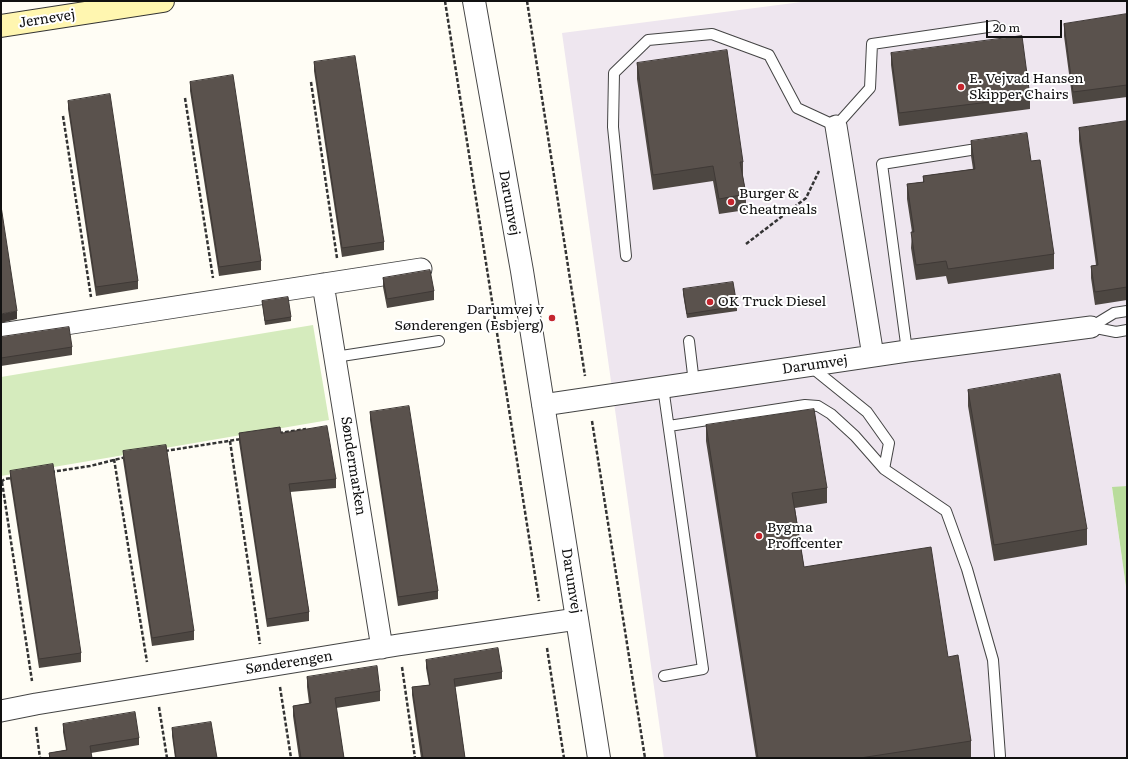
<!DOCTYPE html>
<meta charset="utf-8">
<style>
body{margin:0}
#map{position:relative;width:1128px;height:759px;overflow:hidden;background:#fffdf5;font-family:Literata,serif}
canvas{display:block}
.frame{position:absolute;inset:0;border:2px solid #111;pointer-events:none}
.scale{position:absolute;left:986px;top:20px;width:76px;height:18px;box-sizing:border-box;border:2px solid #111;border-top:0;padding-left:5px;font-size:12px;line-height:14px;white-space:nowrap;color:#111;-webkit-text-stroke:3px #fff;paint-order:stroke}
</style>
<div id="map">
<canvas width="1128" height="759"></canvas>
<div class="frame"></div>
<div class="scale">20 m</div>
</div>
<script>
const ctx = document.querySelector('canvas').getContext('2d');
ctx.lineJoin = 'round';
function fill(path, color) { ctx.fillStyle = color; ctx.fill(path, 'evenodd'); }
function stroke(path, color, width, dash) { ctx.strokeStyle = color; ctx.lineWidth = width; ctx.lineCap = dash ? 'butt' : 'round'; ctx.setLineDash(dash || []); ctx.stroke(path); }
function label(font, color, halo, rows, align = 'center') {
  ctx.font = font + ' Literata,serif'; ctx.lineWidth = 4; ctx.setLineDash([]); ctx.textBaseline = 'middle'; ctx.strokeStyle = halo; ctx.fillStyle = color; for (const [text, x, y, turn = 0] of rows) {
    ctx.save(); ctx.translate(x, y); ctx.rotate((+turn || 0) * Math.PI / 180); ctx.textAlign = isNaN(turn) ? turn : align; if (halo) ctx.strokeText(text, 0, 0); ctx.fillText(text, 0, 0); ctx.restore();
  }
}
fill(new Path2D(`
 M 809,1 L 1127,1 L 1127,486 L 1112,488 L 1127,594 L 1127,758 L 664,758 L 562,33 Z`), '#eee6ef');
fill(new Path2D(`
 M 313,325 L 329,420 L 1,476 L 1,377 Z`), '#d5ebbd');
fill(new Path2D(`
 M 1127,486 L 1127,594 L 1112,487 Z`), '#b9dc9c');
const service = new Path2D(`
 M 626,256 L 613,127 L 614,73 L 648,40 L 712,34 L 769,55 L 797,108 L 836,126 L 870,88 L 872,44 L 995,26
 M 1091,327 L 1114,313 L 1127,311
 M 1091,327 L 1116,332 L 1127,330
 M 689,341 L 694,383
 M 907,351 L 882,164 L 983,148
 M 335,357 L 439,341
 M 810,366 L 867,412 L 889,443 L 884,469
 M 663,387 L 703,669 L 664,676
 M 669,426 L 805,405 L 818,406 L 831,414 L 855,436 L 884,469 L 946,511 L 967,569 L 993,660 L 1000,756`);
const minor = new Path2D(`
 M 836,126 L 873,356
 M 323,284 L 382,648
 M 1,334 L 421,269
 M 543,405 L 907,351 L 1091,327
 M 1,711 L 36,704 L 398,645 L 577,619`);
const tertiary = new Path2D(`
 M 474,1 L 522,271 L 599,758`);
const secondary = new Path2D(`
 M 1,26 L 163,1`);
stroke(service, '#444', 12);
stroke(minor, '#444', 23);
stroke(tertiary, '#444', 24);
stroke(secondary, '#333', 24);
stroke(new Path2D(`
 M 445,1 L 539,601
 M 527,1 L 585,376
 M 311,82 L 337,258
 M 185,98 L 213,278
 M 63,116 L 91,297
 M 746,244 L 806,198 L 819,171
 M 592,421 L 645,758
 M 279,433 L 306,429
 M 230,441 L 260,644
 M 165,451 L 241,439
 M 114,459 L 147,662
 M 51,472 L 90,466 L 126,457
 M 1,482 L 5,479 L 12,478
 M 2,482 L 32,681
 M 547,648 L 564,758
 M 402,667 L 415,758
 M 280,687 L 291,758
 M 159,707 L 167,758
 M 36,727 L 40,758`), '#333', 2.5, [4, 2]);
stroke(service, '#fff', 10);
stroke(minor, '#fff', 21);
stroke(tertiary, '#fff', 22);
stroke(secondary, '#fff6b0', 22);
fill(new Path2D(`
 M 1127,14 L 1127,97 L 1073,104 L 1064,36 L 1064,24 Z
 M 891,53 L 1030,97 L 1030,109 L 899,126 L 891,65 Z
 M 314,62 L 384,242 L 384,250 L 342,257 L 314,71 Z
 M 637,63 L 743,162 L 743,177 L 746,194 L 746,210 L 719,214 L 713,181 L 653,190 L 637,79 Z
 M 190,82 L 261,261 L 261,270 L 219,276 L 190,91 Z
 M 68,101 L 138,281 L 138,289 L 96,296 L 68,109 Z
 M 1127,121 L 1127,300 L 1095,305 L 1091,278 L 1091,266 L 1096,265 L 1079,141 L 1079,128 Z
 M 971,141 L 1031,161 L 1054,254 L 1054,269 L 948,284 L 946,276 L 916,280 L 911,248 L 912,232 L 907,199 L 907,184 L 923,182 L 923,176 L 973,169 L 971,156 Z
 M 383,278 L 434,291 L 434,300 L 387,308 L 383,287 Z
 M 683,289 L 737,306 L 737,311 L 687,318 L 683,294 Z
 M 262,301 L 291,317 L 291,321 L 265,325 Z
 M 1,337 L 72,347 L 72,355 L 1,366 Z
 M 968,390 L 1087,529 L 1087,545 L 994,561 L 968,406 Z
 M 370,412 L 438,591 L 438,599 L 398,606 L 370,420 Z
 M 706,425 L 827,488 L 827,503 L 795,508 L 804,567 L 948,657 L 971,741 L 971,757 L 963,758 L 756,758 L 706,441 Z
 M 239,433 L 336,479 L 336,488 L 290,492 L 309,612 L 309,621 L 267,627 L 239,442 Z
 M 123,451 L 194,631 L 194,640 L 152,646 L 123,460 Z
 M 10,471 L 81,653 L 81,662 L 39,668 L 10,479 Z
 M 426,660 L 502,672 L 502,679 L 455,687 L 465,758 L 421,758 L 412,695 L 412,687 L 429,685 L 426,668 Z
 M 307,677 L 380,691 L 380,701 L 336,708 L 344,758 L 299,758 L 293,716 L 293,706 L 309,703 L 307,687 Z
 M 63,724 L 139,738 L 139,745 L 91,753 L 92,758 L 49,758 L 49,753 L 66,750 L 63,732 Z
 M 172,728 L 217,758 L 175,758 L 172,736 Z`), '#4d4742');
fill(new Path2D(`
 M 17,311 L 17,319 L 1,323 L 1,314 Z`), '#3f3936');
const building = new Path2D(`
 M 1127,14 L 1127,85 L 1073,92 L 1064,24 Z
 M 1022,36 L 1030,97 L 899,113 L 891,53 Z
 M 727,50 L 743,162 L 740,162 L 746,194 L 719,199 L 713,166 L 653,175 L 637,63 Z
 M 355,56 L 384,242 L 342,248 L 314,62 Z
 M 233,75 L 261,261 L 219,267 L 190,82 Z
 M 110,94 L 138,281 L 96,287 L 68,101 Z
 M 1127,121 L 1127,287 L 1095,292 L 1091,266 L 1098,265 L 1079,128 Z
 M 1027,133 L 1031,161 L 1040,160 L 1054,254 L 948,269 L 946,261 L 916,265 L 911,232 L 914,232 L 907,184 L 924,182 L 923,176 L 975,169 L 971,141 Z
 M 1,206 L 17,311 L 1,314 Z
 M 430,270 L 434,291 L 387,299 L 383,278 Z
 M 733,282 L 737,306 L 687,314 L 683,289 Z
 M 288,297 L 291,317 L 265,321 L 262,301 Z
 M 69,327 L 72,347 L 1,358 L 1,337 Z
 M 1060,374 L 1087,529 L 994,545 L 968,390 Z
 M 409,406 L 438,591 L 398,597 L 370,412 Z
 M 814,409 L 827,488 L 792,493 L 804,567 L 931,547 L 948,657 L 958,655 L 971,741 L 860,758 L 758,758 L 706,425 Z
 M 327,426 L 336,479 L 289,484 L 309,612 L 267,619 L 239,433 L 280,427 L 281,433 Z
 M 166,445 L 194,631 L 152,638 L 123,451 Z
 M 53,464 L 81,653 L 39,659 L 10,471 Z
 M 498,648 L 502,672 L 454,679 L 465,758 L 423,758 L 412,687 L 430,685 L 426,660 Z
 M 377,666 L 380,691 L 335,698 L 344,758 L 301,758 L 293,706 L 311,703 L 307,677 Z
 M 135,712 L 139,738 L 90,746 L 92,758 L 50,758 L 49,753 L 67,750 L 63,724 Z
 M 211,722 L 217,758 L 176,758 L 172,728 Z`);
fill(building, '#5a524d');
stroke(building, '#3f3936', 1);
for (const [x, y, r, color] of [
 [961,87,4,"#c4262e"],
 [731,202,4,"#c4262e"],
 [710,302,4,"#c4262e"],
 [552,318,4,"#c4262e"],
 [759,536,4,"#c4262e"]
]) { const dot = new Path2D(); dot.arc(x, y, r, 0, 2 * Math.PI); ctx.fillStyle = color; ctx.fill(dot); stroke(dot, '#fff', 1.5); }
label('14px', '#111', '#fff', [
 ["Jernevej",47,19,-9],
 ["Darumvej",509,203,80],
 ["Darumvej",815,365,-8],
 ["Søndermarken",353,466,81],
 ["Darumvej",571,581,81],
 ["Sønderengen",289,663,-9]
]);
label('14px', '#111', '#fff', [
 ["E. Vejvad Hansen",969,79],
 ["Skipper Chairs",969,95],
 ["Burger &",739,194],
 ["Cheatmeals",739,210],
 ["OK Truck Diesel",718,302],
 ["Darumvej v",544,310,"right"],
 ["Sønderengen (Esbjerg)",544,326,"right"],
 ["Bygma",767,528],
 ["Proffcenter",767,544]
], 'left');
</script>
